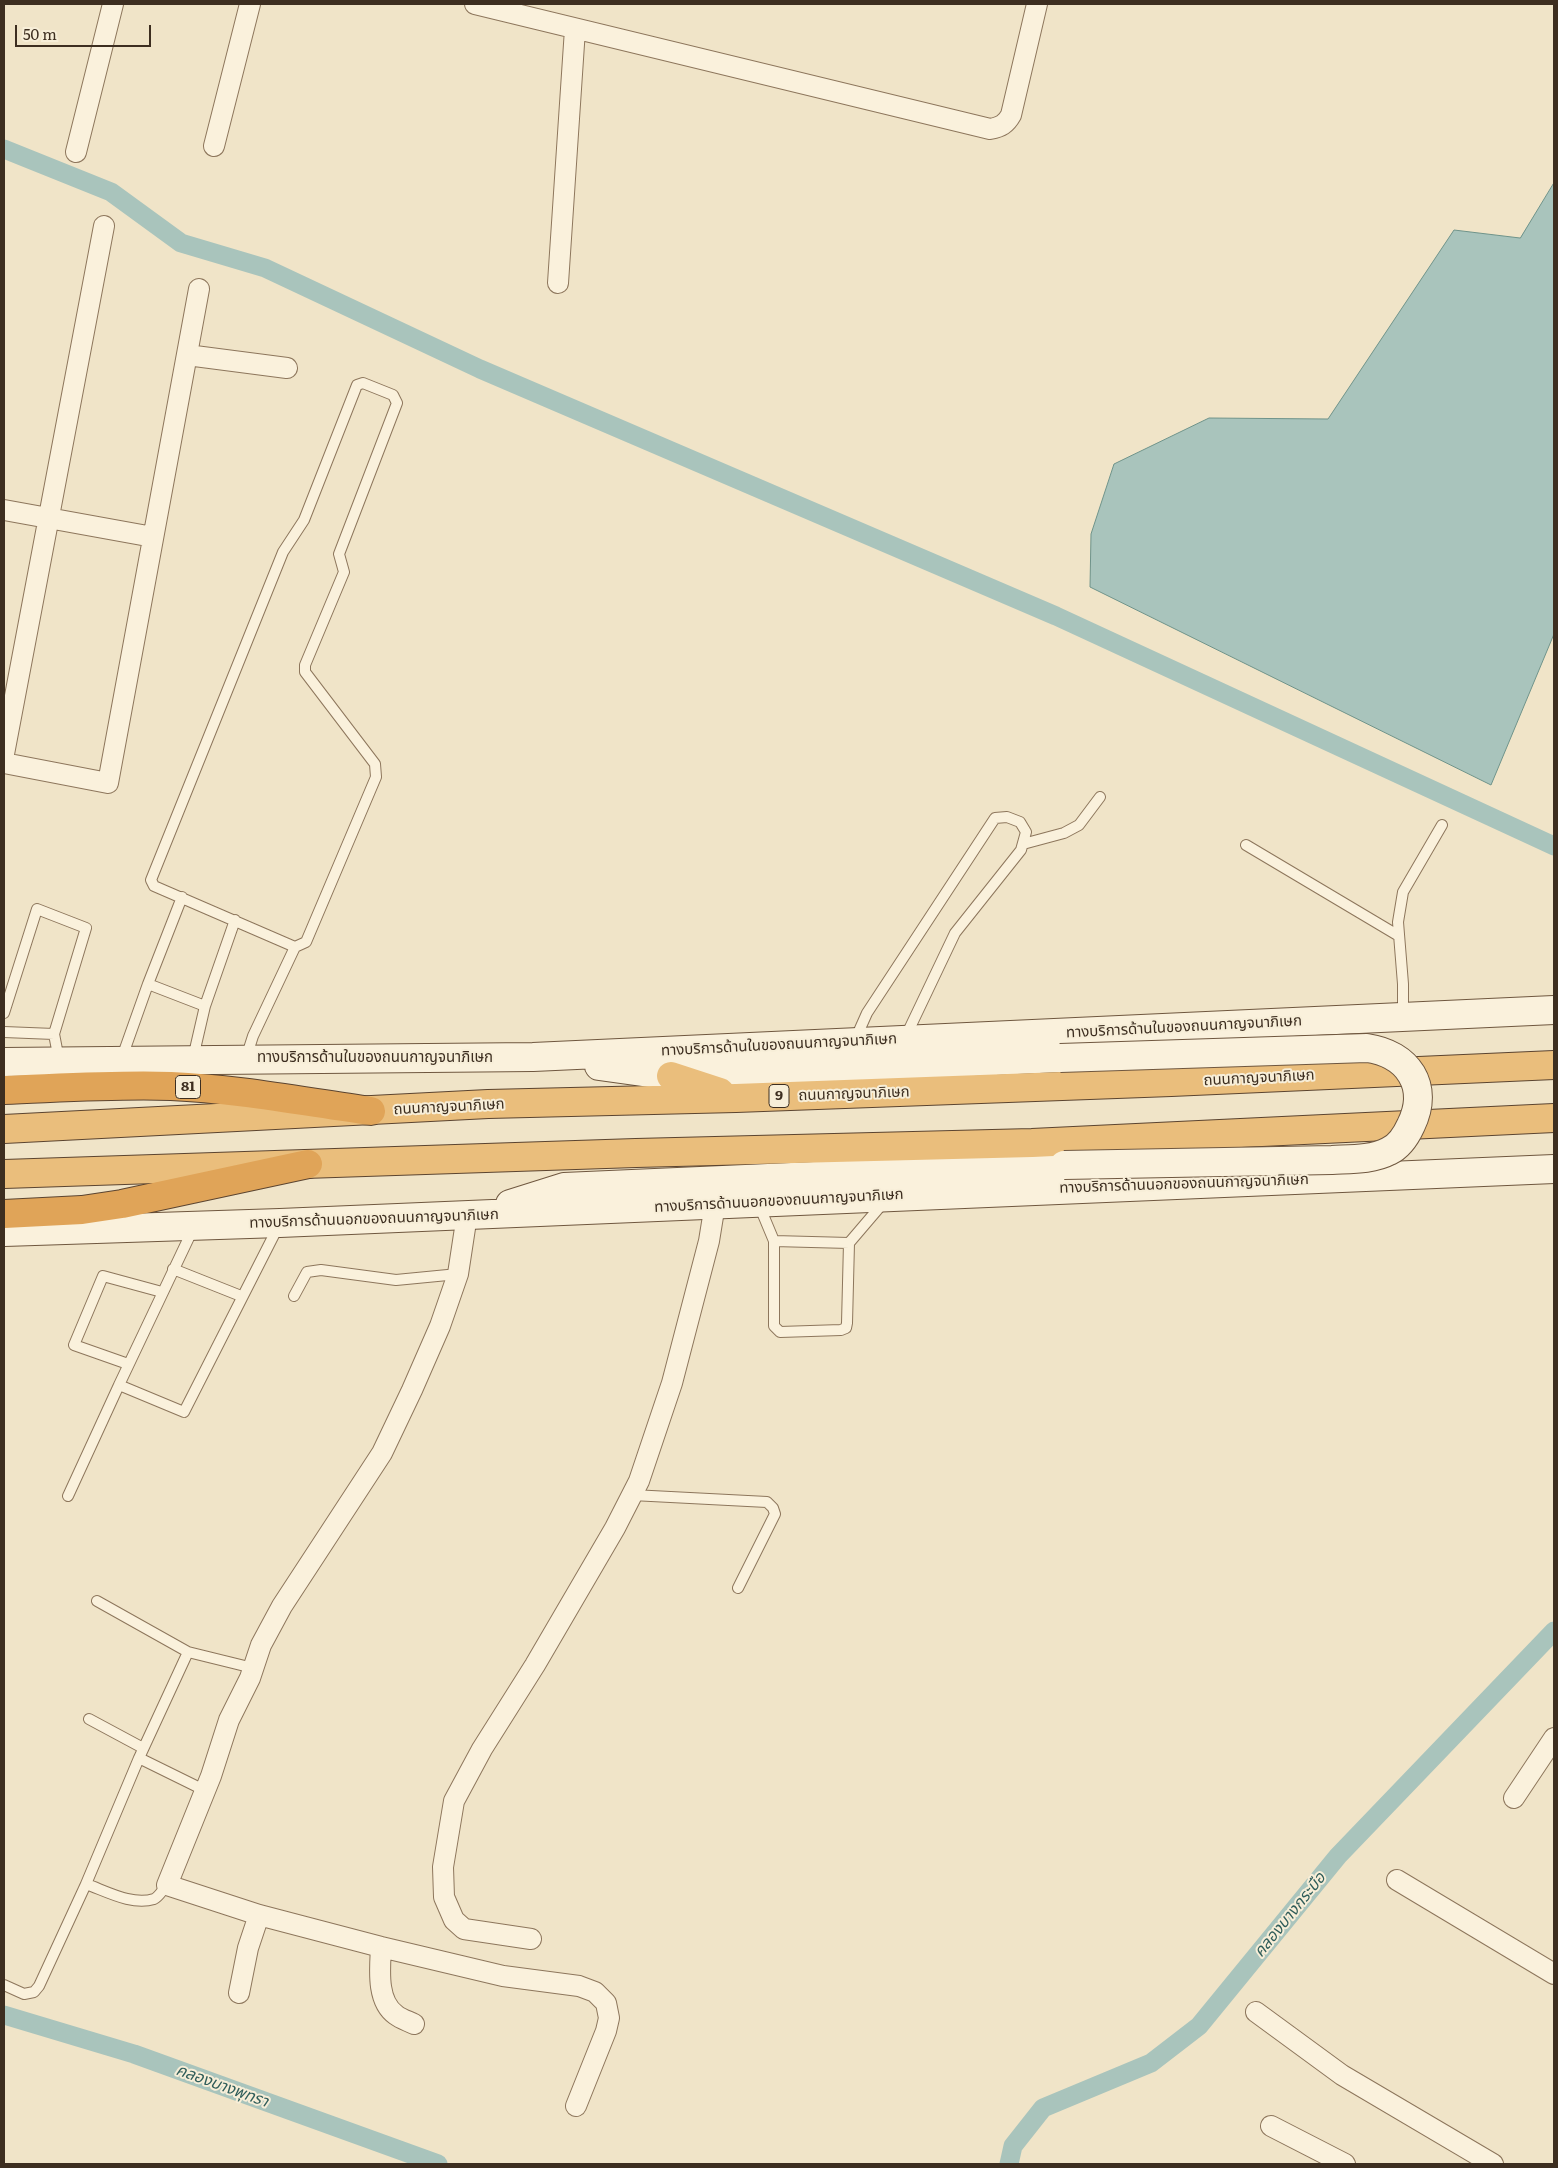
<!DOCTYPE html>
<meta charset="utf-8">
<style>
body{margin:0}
#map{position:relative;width:1558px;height:2168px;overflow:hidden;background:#f0e4c8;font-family:Literata,serif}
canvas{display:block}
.frame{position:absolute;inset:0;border:5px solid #3d2e20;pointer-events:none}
.scale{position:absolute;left:15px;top:25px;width:136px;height:22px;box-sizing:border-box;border:2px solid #3d2e20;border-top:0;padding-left:6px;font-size:15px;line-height:18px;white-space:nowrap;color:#3d2e20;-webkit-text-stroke:4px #f7eed8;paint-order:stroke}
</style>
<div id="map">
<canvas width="1558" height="2168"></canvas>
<div class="frame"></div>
<div class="scale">50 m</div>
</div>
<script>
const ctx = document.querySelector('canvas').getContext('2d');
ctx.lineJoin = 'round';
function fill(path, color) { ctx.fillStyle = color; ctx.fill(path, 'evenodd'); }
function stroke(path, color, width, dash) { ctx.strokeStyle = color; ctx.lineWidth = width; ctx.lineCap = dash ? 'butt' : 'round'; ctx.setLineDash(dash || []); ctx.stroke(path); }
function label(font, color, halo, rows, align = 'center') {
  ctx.font = font + ' Literata,"Noto Sans Thai",serif'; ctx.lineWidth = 4; ctx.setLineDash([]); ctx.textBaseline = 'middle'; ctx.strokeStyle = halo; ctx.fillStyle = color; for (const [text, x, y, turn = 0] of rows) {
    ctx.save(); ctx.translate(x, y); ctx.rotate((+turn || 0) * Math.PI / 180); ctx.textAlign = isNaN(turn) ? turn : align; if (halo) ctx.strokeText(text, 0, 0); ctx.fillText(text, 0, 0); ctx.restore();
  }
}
const water = new Path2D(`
 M 1554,183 L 1554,634 L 1491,785 L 1090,587 L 1091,534 L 1114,464 L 1209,418 L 1328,419 L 1454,230 L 1520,238 Z`);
fill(water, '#a9c4bc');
stroke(water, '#6f938a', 1);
stroke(new Path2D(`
 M 4,149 L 111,192 L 181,243 L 265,268 L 480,369 L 1056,616 L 1554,846
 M 4,2015 L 134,2054 L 438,2164
 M 1009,2164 L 1013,2146 L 1043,2108 L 1151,2063 L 1199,2026 L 1338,1856 L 1554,1631`), '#a9c4bc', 19);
const service = new Path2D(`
 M 363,383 L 393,395 L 397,403 L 339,554 L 344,572 L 305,665 L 305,672 L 375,764 L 376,777 L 306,942 L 295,947 L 154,886 L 151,880 L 283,552 L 304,520 L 357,385 Z
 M 1023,844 L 1064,833 L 1079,825 L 1100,797
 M 1246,845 L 1399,936
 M 148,984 L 205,1006 L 235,920
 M 4,1013 L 37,909 L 86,928 L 54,1034 L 59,1060
 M 1403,1016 L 1403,984 L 1398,922 L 1403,892 L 1442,825
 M 4,1032 L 54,1034
 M 855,1040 L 867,1013 L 995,818 L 1007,817 L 1020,822 L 1026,832 L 1021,850 L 955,933 L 905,1038
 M 193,1058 L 205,1006
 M 246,1058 L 253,1036 L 295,947
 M 121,1060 L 148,984 L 182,897
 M 759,1205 L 774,1241 L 774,1326 L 780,1332 L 841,1330 L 846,1328 L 847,1323 L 849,1243 L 884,1202
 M 193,1229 L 119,1385 L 184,1412 L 279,1225
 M 774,1241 L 849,1243
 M 173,1269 L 241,1296
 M 294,1296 L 307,1272 L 321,1270 L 396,1280 L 458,1274
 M 128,1364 L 74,1345 L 103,1276 L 162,1292
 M 632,1495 L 767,1502 L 773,1508 L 775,1514 L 738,1588
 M 68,1496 L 119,1385
 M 188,1652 L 253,1668
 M 89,1719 L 143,1748
 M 139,1758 L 204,1790
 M 86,1884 L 139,1758 L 188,1652 L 97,1601
 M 4,1985 L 24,1994 L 34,1992 L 39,1986 L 86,1884 C 106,1891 132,1906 154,1899 C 159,1897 163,1889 167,1885`);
const minor = new Path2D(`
 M 475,4 L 990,129 C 1001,127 1006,124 1011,115 L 1037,4
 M 214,146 L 250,4
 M 76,152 L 113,4
 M 558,283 L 575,29
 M 187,355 L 287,368
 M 4,510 L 153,537
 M 4,754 L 104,226
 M 4,763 L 108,783 L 199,289
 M 467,1215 L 458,1274 L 440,1326 L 412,1390 L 382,1453 L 282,1606 L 261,1645 L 250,1678 L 229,1720 L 211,1776 L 167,1885 L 259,1915 L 381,1947 L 503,1976 L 579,1986 L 595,1992 L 606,2003 L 609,2018 L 606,2031 L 576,2106
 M 1514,1798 L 1554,1738
 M 1397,1880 L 1554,1974
 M 531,1939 L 464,1929 L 454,1920 L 444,1897 L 443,1867 L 454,1801 L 482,1749 L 535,1665 L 615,1528 L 639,1481 L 672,1383 L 709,1241 L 715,1204
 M 381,1947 C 380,1968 376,2001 396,2015 C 401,2019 408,2021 414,2024
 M 239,1993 L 248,1948 L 259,1915
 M 1256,2012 L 1342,2075 L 1493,2164
 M 1271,2126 L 1345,2164`);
const secondary = new Path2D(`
 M 4,1062 L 533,1057 L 1554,1010
 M 599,1066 L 671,1076 L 1060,1058
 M 510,1204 L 564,1187 L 1064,1165
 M 4,1232 L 280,1223 L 1554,1169`);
const trunk = new Path2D(`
 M 671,1076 L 720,1092
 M 4,1129 L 488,1104 L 736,1098 L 1171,1082 L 1554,1065
 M 4,1174 L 636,1153 L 1032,1143 L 1554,1118`);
const motorway = new Path2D(`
 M 4,1090 C 59,1088 115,1084 171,1086 C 238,1089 305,1102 371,1111
 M 4,1214 L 82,1210 L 122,1204 L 308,1164`);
stroke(service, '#8d765c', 12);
stroke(minor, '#8d765c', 22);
stroke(secondary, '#6f573f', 30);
stroke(trunk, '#5b4430', 30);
stroke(motorway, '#5b4430', 30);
stroke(service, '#faf1dc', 10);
stroke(minor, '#faf1dc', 20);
stroke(secondary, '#faf1dc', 28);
stroke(trunk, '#eabe7c', 28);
stroke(motorway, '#e0a458', 28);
const secondaryBridge = new Path2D(`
 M 1060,1058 L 1367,1048 C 1408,1054 1430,1086 1411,1125 C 1406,1136 1400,1146 1389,1151 C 1372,1160 1350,1159 1332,1160 L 1064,1165`);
stroke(secondaryBridge, '#6f573f', 30, []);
stroke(secondaryBridge, '#faf1dc', 28);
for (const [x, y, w] of [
 [188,1087,25],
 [779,1096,20]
]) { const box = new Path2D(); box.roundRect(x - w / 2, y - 11.5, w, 23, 4); ctx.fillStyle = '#f7eed8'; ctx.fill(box); stroke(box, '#3d2e20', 1); }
label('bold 14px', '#3d2e20', null, [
 ["81",188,1087],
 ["9",779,1096]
]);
label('15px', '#3d2e20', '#f7eed8', [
 ["ทางบริการด้านในของถนนกาญจนาภิเษก",1184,1027,-3],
 ["ทางบริการด้านในของถนนกาญจนาภิเษก",779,1045,-3],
 ["ทางบริการด้านในของถนนกาญจนาภิเษก",375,1058],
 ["ถนนกาญจนาภิเษก",1259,1078,-3],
 ["ถนนกาญจนาภิเษก",854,1094,-2],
 ["ถนนกาญจนาภิเษก",449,1107,-3],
 ["ทางบริการด้านนอกของถนนกาญจนาภิเษก",1184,1184,-2],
 ["ทางบริการด้านนอกของถนนกาญจนาภิเษก",779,1201,-3],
 ["ทางบริการด้านนอกของถนนกาญจนาภิเษก",374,1219,-2]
]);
label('italic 16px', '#2f5d5a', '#f7eed8', [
 ["คลองบางกระบือ",1290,1915,-51],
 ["คลองบางพุทรา",222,2086,20]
]);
</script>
